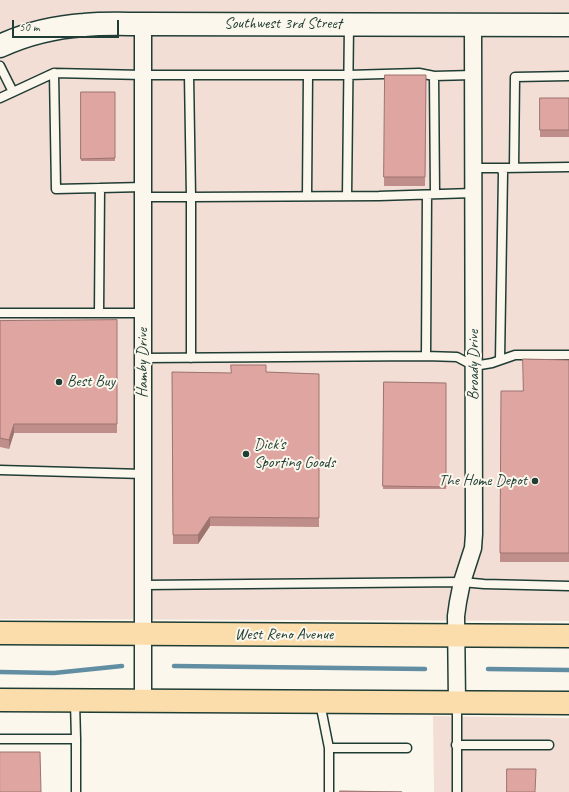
<!DOCTYPE html>
<style>
body{margin:0}
#map{position:relative;width:569px;height:792px;overflow:hidden;background:#fbf7ec;font-family:Caveat,sans-serif}
canvas{display:block}
.scale{position:absolute;left:12px;top:20px;width:107px;height:18px;box-sizing:border-box;border:2px solid #1f3d34;border-top:0;padding-left:5px;font-size:12px;line-height:14px;white-space:nowrap;color:#1f3d34;-webkit-text-stroke:3px #fbf7ec;paint-order:stroke}
</style>
<div id="map">
<canvas width="569" height="792"></canvas>
<div class="scale">50 m</div>
</div>
<script>
const ctx = document.querySelector('canvas').getContext('2d');
ctx.lineJoin = 'round';
function fill(path, color) { ctx.fillStyle = color; ctx.fill(path, 'evenodd'); }
function stroke(path, color, width, dash) { ctx.strokeStyle = color; ctx.lineWidth = width; ctx.lineCap = dash ? 'butt' : 'round'; ctx.setLineDash(dash || []); ctx.stroke(path); }
function label(font, color, halo, rows, align = 'center') {
  ctx.font = font + ' Caveat,sans-serif'; ctx.lineWidth = 4; ctx.setLineDash([]); ctx.textBaseline = 'middle'; ctx.strokeStyle = halo; ctx.fillStyle = color; for (const [text, x, y, turn = 0] of rows) {
    ctx.save(); ctx.translate(x, y); ctx.rotate((+turn || 0) * Math.PI / 180); ctx.textAlign = isNaN(turn) ? turn : align; if (halo) ctx.strokeText(text, 0, 0); ctx.fillText(text, 0, 0); ctx.restore();
  }
}
fill(new Path2D(`
 M 0,0 L 569,0 L 569,621 L 0,619 Z
 M 433,716 L 569,718 L 569,792 L 434,792 Z`), '#f3ded5');
stroke(new Path2D(`
 M 174,666 L 425,669
 M 488,669 L 569,670
 M 0,672 L 54,673 L 122,666`), '#618ea2', 4.5);
const lane = new Path2D(`
 M 0,66 L 13,92
 M 54,73 L 143,75 L 348,75 L 419,73 L 434,76
 M 189,75 L 191,197 L 191,358
 M 0,98 L 54,73 L 56,189 L 100,188 L 99,313
 M 473,168 L 501,168 L 503,173 L 500,360
 M 501,168 L 569,167
 M 514,168 L 515,77 L 569,76
 M 100,188 L 143,187
 M 435,194 L 434,76 L 473,75
 M 307,196 L 308,75
 M 347,196 L 349,25
 M 143,197 L 191,197 L 379,196 L 473,193
 M 0,313 L 143,313
 M 426,356 L 427,195
 M 143,358 L 426,356 L 457,357 L 474,366 L 492,363 L 515,355 L 569,355
 M 0,470 L 143,474
 M 143,585 L 462,582 L 484,584 L 569,586
 M 75,702 L 76,739 L 76,792
 M 320,703 L 329,748 L 329,792
 M 0,739 L 76,739
 M 456,745 L 549,745
 M 329,748 L 407,748
 M 457,792 L 457,703`);
const street = new Path2D(`
 M 143,701 L 143,24
 M 457,702 L 456,616 L 458,602 L 462,582 L 473,548 L 474,534 L 473,25`);
const secondary = new Path2D(`
 M 0,46 C 26,34 55,27 84,25 C 104,23 124,24 143,24 L 569,25`);
const primary = new Path2D(`
 M 0,633 L 569,636
 M 0,700 L 569,703`);
stroke(lane, '#1f3d34', 11);
stroke(street, '#1f3d34', 19);
stroke(secondary, '#1f3d34', 25);
stroke(primary, '#1f3d34', 25);
stroke(lane, '#fbf7ec', 8);
stroke(street, '#fbf7ec', 16);
stroke(secondary, '#fbf7ec', 22);
stroke(primary, '#fbddab', 22);
fill(new Path2D(`
 M 385,75 L 426,75 L 425,186 L 384,186 Z
 M 81,92 L 115,92 L 115,161 L 81,161 Z
 M 540,98 L 569,98 L 569,137 L 540,137 Z
 M 117,320 L 117,433 L 14,433 L 9,449 L 0,447 L 0,321 Z
 M 569,360 L 569,562 L 500,562 L 501,391 L 523,391 Z
 M 172,372 L 231,373 L 266,372 L 319,374 L 319,527 L 210,526 L 198,544 L 173,544 Z
 M 384,382 L 446,383 L 446,489 L 383,489 Z`), '#c08e8a');
fill(new Path2D(`
 M 14,424 L 14,433 L 9,449 L 9,440 Z
 M 210,517 L 210,526 L 198,544 L 198,535 Z`), '#9c7470');
const building = new Path2D(`
 M 385,75 L 426,75 L 425,177 L 384,177 Z
 M 81,92 L 115,92 L 115,158 L 81,159 Z
 M 540,98 L 569,98 L 569,130 L 540,130 Z
 M 117,320 L 117,424 L 14,424 L 9,440 L 0,438 L 0,321 Z
 M 523,359 L 569,360 L 569,553 L 500,553 L 501,391 L 523,391 Z
 M 231,365 L 266,365 L 266,372 L 319,374 L 319,518 L 210,517 L 198,535 L 173,535 L 172,372 L 231,373 Z
 M 384,382 L 446,383 L 446,487 L 383,486 Z
 M 0,752 L 40,752 L 41,792 L 0,792 Z
 M 507,769 L 536,769 L 535,792 L 507,792 Z
 M 340,791 L 402,792 L 340,792 Z`);
fill(building, '#dfa5a0');
stroke(building, '#9c7470', 1);
for (const [x, y, r, color] of [
 [59,382,4,"#1f3d34"],
 [246,454,4,"#1f3d34"],
 [535,481,4,"#1f3d34"]
]) { const dot = new Path2D(); dot.arc(x, y, r, 0, 2 * Math.PI); ctx.fillStyle = color; ctx.fill(dot); stroke(dot, '#fbf7ec', 1.5); }
label('16px', '#1f3d34', '#fbf7ec', [
 ["Southwest 3rd Street",283,24],
 ["Hamby Drive",143,363,-90],
 ["Broady Drive",474,365,-90],
 ["West Reno Avenue",284,635]
]);
label('16px', '#1f3d34', '#fbf7ec', [
 ["Best Buy",67,382],
 ["Dick's",254,445],
 ["Sporting Goods",254,463],
 ["The Home Depot",527,481,"right"]
], 'left');
</script>
